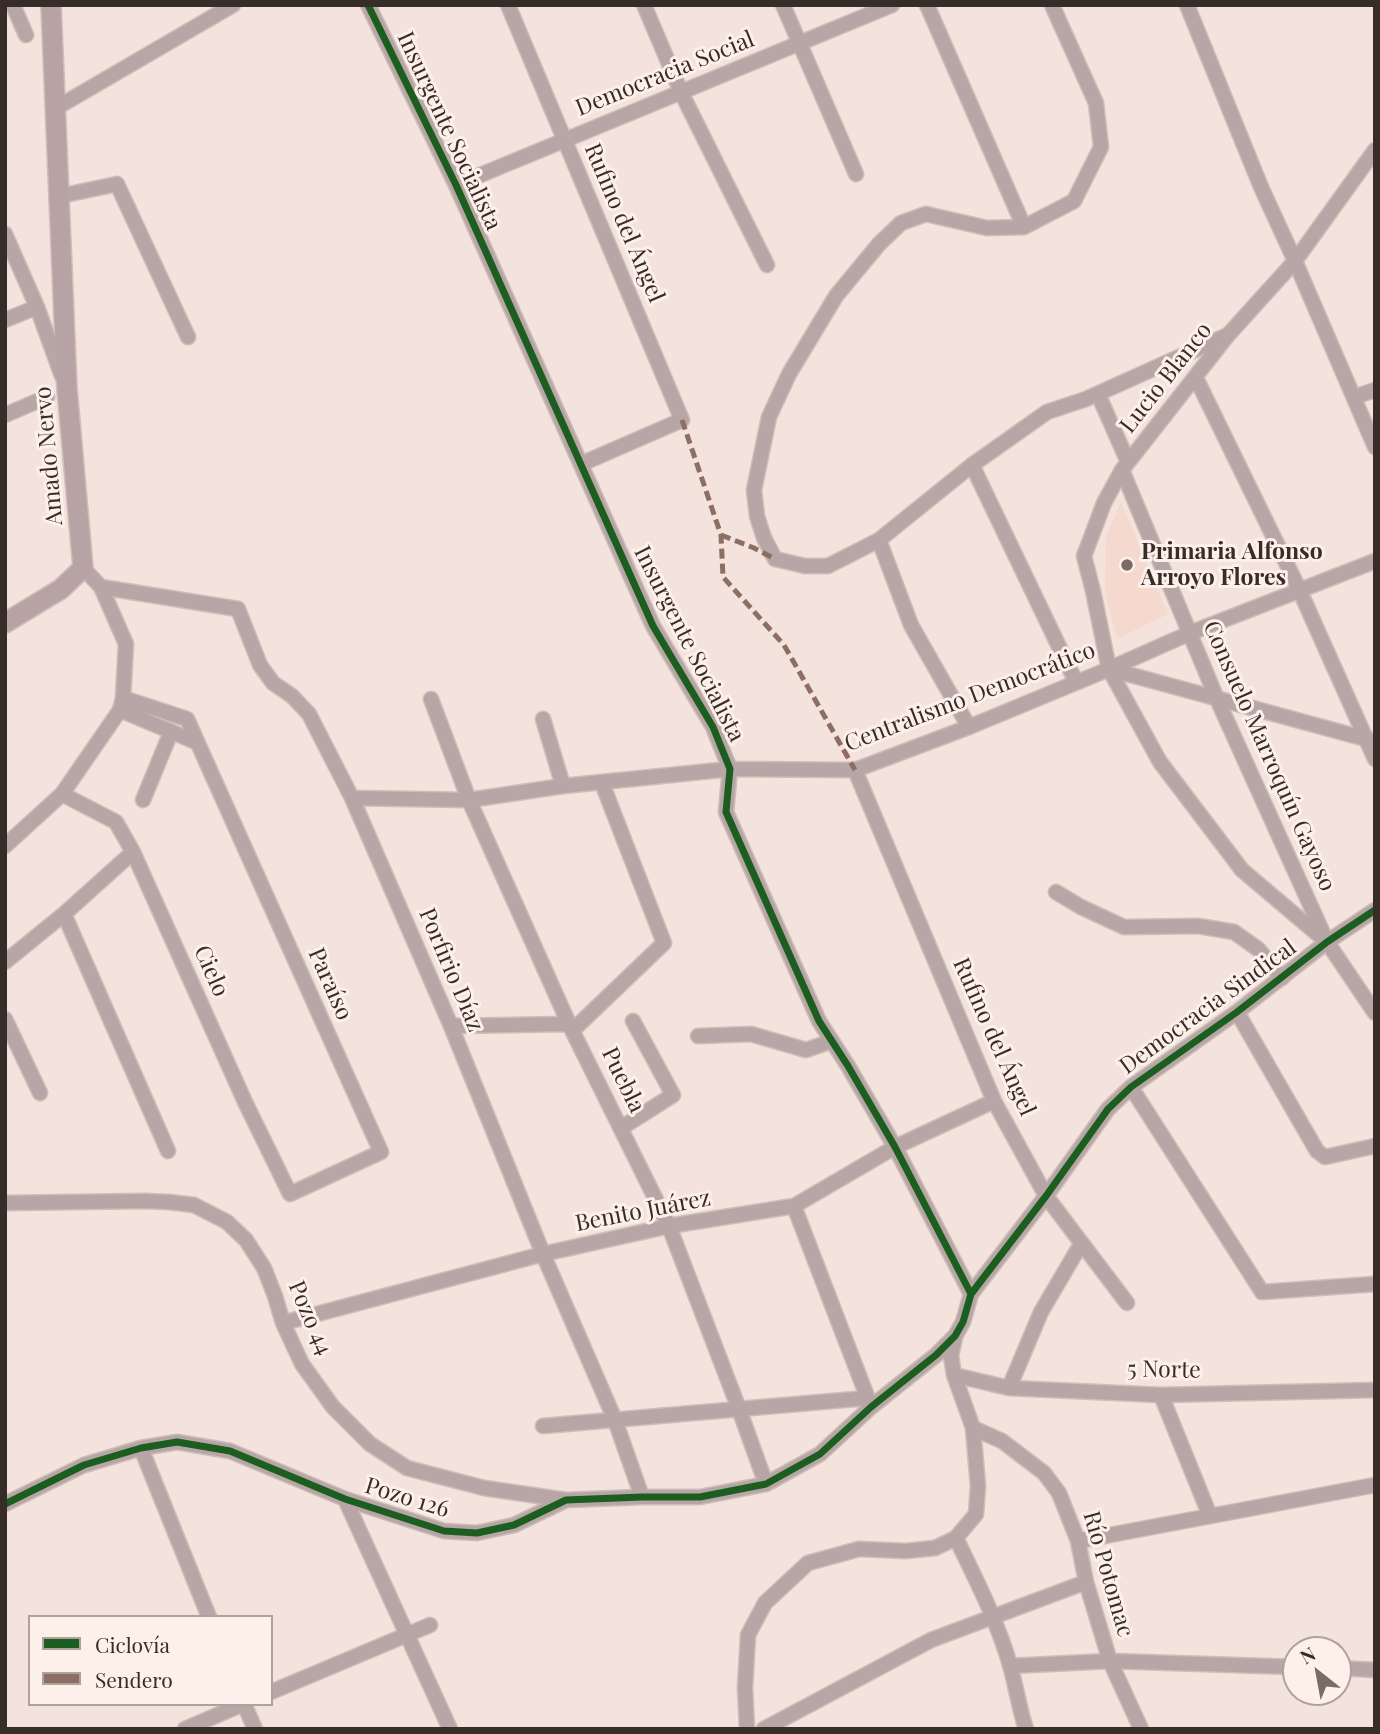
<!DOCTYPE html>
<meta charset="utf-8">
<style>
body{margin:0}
#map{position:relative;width:1380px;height:1734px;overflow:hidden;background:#f4e2dc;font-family:"Playfair Display",serif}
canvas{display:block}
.frame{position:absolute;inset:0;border:7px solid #372c27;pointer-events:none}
.legend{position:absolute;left:28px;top:1615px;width:245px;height:91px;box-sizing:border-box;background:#fdf0eb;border:2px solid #aea29d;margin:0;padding:9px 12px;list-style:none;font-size:21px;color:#372c27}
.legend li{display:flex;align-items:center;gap:14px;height:35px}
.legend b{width:35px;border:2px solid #aea29d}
.north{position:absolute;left:1282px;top:1636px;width:70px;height:70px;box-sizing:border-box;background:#fdf0eb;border:2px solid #aea29d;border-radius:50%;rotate:329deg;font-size:19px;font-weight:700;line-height:28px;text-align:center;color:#372c27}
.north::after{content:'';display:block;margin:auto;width:24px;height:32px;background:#796c66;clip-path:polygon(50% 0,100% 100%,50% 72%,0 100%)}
</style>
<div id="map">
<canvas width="1380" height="1734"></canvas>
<div class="frame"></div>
<ul class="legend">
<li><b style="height:9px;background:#1b5e20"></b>Ciclovía</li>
<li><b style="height:9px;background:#8d6e63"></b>Sendero</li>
</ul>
<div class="north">N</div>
</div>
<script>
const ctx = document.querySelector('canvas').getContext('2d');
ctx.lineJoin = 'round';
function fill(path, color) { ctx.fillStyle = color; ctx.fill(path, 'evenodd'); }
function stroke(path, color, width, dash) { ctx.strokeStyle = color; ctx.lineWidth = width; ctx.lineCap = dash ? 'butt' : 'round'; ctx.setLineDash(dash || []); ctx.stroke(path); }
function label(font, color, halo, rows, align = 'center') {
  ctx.font = font + ' "Playfair Display",serif'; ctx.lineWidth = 6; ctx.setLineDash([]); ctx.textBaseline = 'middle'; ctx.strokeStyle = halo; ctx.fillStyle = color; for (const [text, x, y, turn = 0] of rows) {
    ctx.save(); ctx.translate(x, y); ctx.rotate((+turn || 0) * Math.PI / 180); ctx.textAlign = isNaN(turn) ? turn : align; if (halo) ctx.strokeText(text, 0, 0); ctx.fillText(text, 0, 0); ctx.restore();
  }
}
fill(new Path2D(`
 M 1121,502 L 1168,614 L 1117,639 L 1105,593 L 1106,537 Z`), '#f6d9ce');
const minor = new Path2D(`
 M 13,5 L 26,35
 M 368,5 L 456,185 L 653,626 L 713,727 L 730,769 L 726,812 L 819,1021 L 848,1066 L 895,1147 L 971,1294
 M 508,5 L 682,420 L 581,464
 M 644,5 L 681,92 L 767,265
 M 783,5 L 856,174
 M 927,5 L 1024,227
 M 1052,5 L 1096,103 L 1101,147 L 1074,201 L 1024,227 L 987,228 L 926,214 L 901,223 L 879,244 L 836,296 L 789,374 L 769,417 L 754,490 L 757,516 L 764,538 L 775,559 L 805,566 L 828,566 L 879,540 L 972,465 L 1047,412 L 1086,399 L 1228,335
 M 1187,5 L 1261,187 L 1295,261 L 1375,447
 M 56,108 L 233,5
 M 456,185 L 892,5
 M 60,196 L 117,184 L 188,337
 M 5,234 L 37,307 L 62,376
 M 5,320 L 37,307
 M 1196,378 L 1299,589 L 1375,759
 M 1098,394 L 1128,462
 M 1354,397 L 1375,390
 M 5,415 L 47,397
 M 972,465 L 1076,682
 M 1122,470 L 1217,699 L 1327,942 L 1375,1013
 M 879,540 L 911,625 L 969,727
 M 101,587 L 238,609 L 260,665 L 273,683 L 292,696 L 309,714 L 352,798 L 451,1026 L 543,1254 L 615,1420 L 642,1497
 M 1109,669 L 1370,740
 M 431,699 L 469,800 L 569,1024 L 669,1226 L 739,1409 L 766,1484
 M 120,710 L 196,742
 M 543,719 L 563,786
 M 855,770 L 994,1101 L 1046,1196 L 1127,1303
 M 62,794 L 116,822 L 133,852 L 245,1102 L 290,1194 L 381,1152 L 187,719 L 123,698
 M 352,798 L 469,800 L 563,786 L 730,769 L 855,770 L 969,727 L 1109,669 L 1190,633 L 1375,561
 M 143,800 L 171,732
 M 5,846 L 62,794 L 120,710 L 123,698 L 126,644 L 101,587 L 83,568
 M 1056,892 L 1081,907 L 1124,927 L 1198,926 L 1234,932 L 1258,949 L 1282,978
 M 64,914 L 168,1151
 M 1327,942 L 1242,870 L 1160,762 L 1109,669 L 1093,591 L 1084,556 L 1104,503 L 1122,470 L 1228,335 L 1295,261 L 1375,150
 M 5,962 L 64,914 L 133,852
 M 1237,1012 L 1317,1151 L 1325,1157 L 1375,1146
 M 5,1019 L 40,1093
 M 451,1026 L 569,1024
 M 573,1030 L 664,943 L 602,783
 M 698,1036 L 751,1034 L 806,1050 L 832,1041
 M 1131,1087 L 1262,1292 L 1375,1284
 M 621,1128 L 673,1095 L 633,1021
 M 5,1203 L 144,1201 L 169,1202 L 194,1205 L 227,1222 L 246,1240 L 264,1268 L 275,1296 L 283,1323 L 302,1364 L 333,1407 L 370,1444 L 407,1468 L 484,1488 L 566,1500
 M 794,1206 L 870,1404
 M 283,1323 L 543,1254 L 669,1226 L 794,1206 L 895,1147 L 994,1101
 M 954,1375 L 1009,1388 L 1161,1395 L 1375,1390
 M 1009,1388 L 1041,1312 L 1081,1244
 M 1161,1395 L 1210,1516
 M 543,1426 L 867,1398
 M 973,1428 L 1002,1441 L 1044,1473 L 1059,1493 L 1078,1541 L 1086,1582 L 1110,1661 L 1141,1729
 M 141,1448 L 209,1617
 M 345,1499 L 450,1729
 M 5,1504 L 84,1465 L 141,1448 L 177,1442 L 230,1451 L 345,1499 L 444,1531 L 477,1533 L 514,1525 L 566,1500 L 642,1497 L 700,1497 L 766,1484 L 820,1454 L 871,1407 L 936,1355 L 955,1336 L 963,1322 L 971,1294 L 1046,1196 L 1108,1109 L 1131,1087 L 1237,1012 L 1327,942 L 1375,910
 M 956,1538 C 976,1580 997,1620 1010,1665 C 1016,1686 1019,1708 1026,1729
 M 1078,1541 L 1375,1485
 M 1010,1666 L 1110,1661 L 1296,1667
 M 1338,1668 L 1375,1670
 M 271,1692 L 430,1625
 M 244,1704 L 255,1729
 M 185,1729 L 243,1704
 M 747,1729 L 745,1688 L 748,1635 L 765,1603 L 808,1563 L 859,1549 L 906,1551 L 935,1548 L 956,1538 L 976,1514 L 978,1486 L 973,1428 L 954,1375 L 951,1356 L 955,1337
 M 764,1729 L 931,1640 L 1086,1582`);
const secondary = new Path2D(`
 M 5,623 L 61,589 L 83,568 L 67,389 L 51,5`);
stroke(minor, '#cdbeb9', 17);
stroke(secondary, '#cdbeb9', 22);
stroke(minor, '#b7a6a5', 14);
stroke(secondary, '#b8a3a4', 19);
stroke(new Path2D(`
 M 682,420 L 721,535 L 723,577 L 784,645 L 855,770
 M 721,535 L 754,548 L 775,559`), '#8d6e63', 5, [10, 5]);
stroke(new Path2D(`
 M 368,5 L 456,185 L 653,626 L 713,727 L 730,769 L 726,812 L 819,1021 L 848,1066 L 895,1147 L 971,1294
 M 5,1504 L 84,1465 L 141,1448 L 177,1442 L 230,1451 L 345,1499 L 444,1531 L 477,1533 L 514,1525 L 566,1500 L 642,1497 L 700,1497 L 766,1484 L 820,1454 L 871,1407 L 936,1355 L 955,1336 L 963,1322 L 971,1294 L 1046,1196 L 1108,1109 L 1131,1087 L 1237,1012 L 1327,942 L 1375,910`), '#1b5e20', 7);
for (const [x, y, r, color] of [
 [1127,565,7,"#796c66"]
]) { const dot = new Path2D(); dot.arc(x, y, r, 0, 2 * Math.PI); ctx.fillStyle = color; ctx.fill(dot); stroke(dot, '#fdf0eb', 2.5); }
label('23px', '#372c27', '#fdf0eb', [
 ["Democracia Social",665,74,-22],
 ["Insurgente Socialista",449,131,65],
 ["Rufino del Ángel",624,223,67],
 ["Lucio Blanco",1166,378,-52],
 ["Amado Nervo",49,456,-95],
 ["Insurgente Socialista",689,644,63],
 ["Centralismo Democrático",970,697,-21],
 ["Consuelo Marroquín Gayoso",1269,756,66],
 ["Porfirio Díaz",451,970,67],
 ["Cielo",211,971,66],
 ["Paraíso",330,984,66],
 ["Democracia Sindical",1208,1007,-36],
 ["Rufino del Ángel",994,1037,66],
 ["Puebla",623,1080,64],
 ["Benito Juárez",643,1211,-11],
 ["Pozo 44",310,1318,67],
 ["5 Norte",1164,1370,1],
 ["Pozo 126",407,1498,17],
 ["Río Potomac",1108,1574,74]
]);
label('bold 23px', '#372c27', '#fdf0eb', [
 ["Primaria Alfonso",1141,552],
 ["Arroyo Flores",1141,578]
], 'left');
</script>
